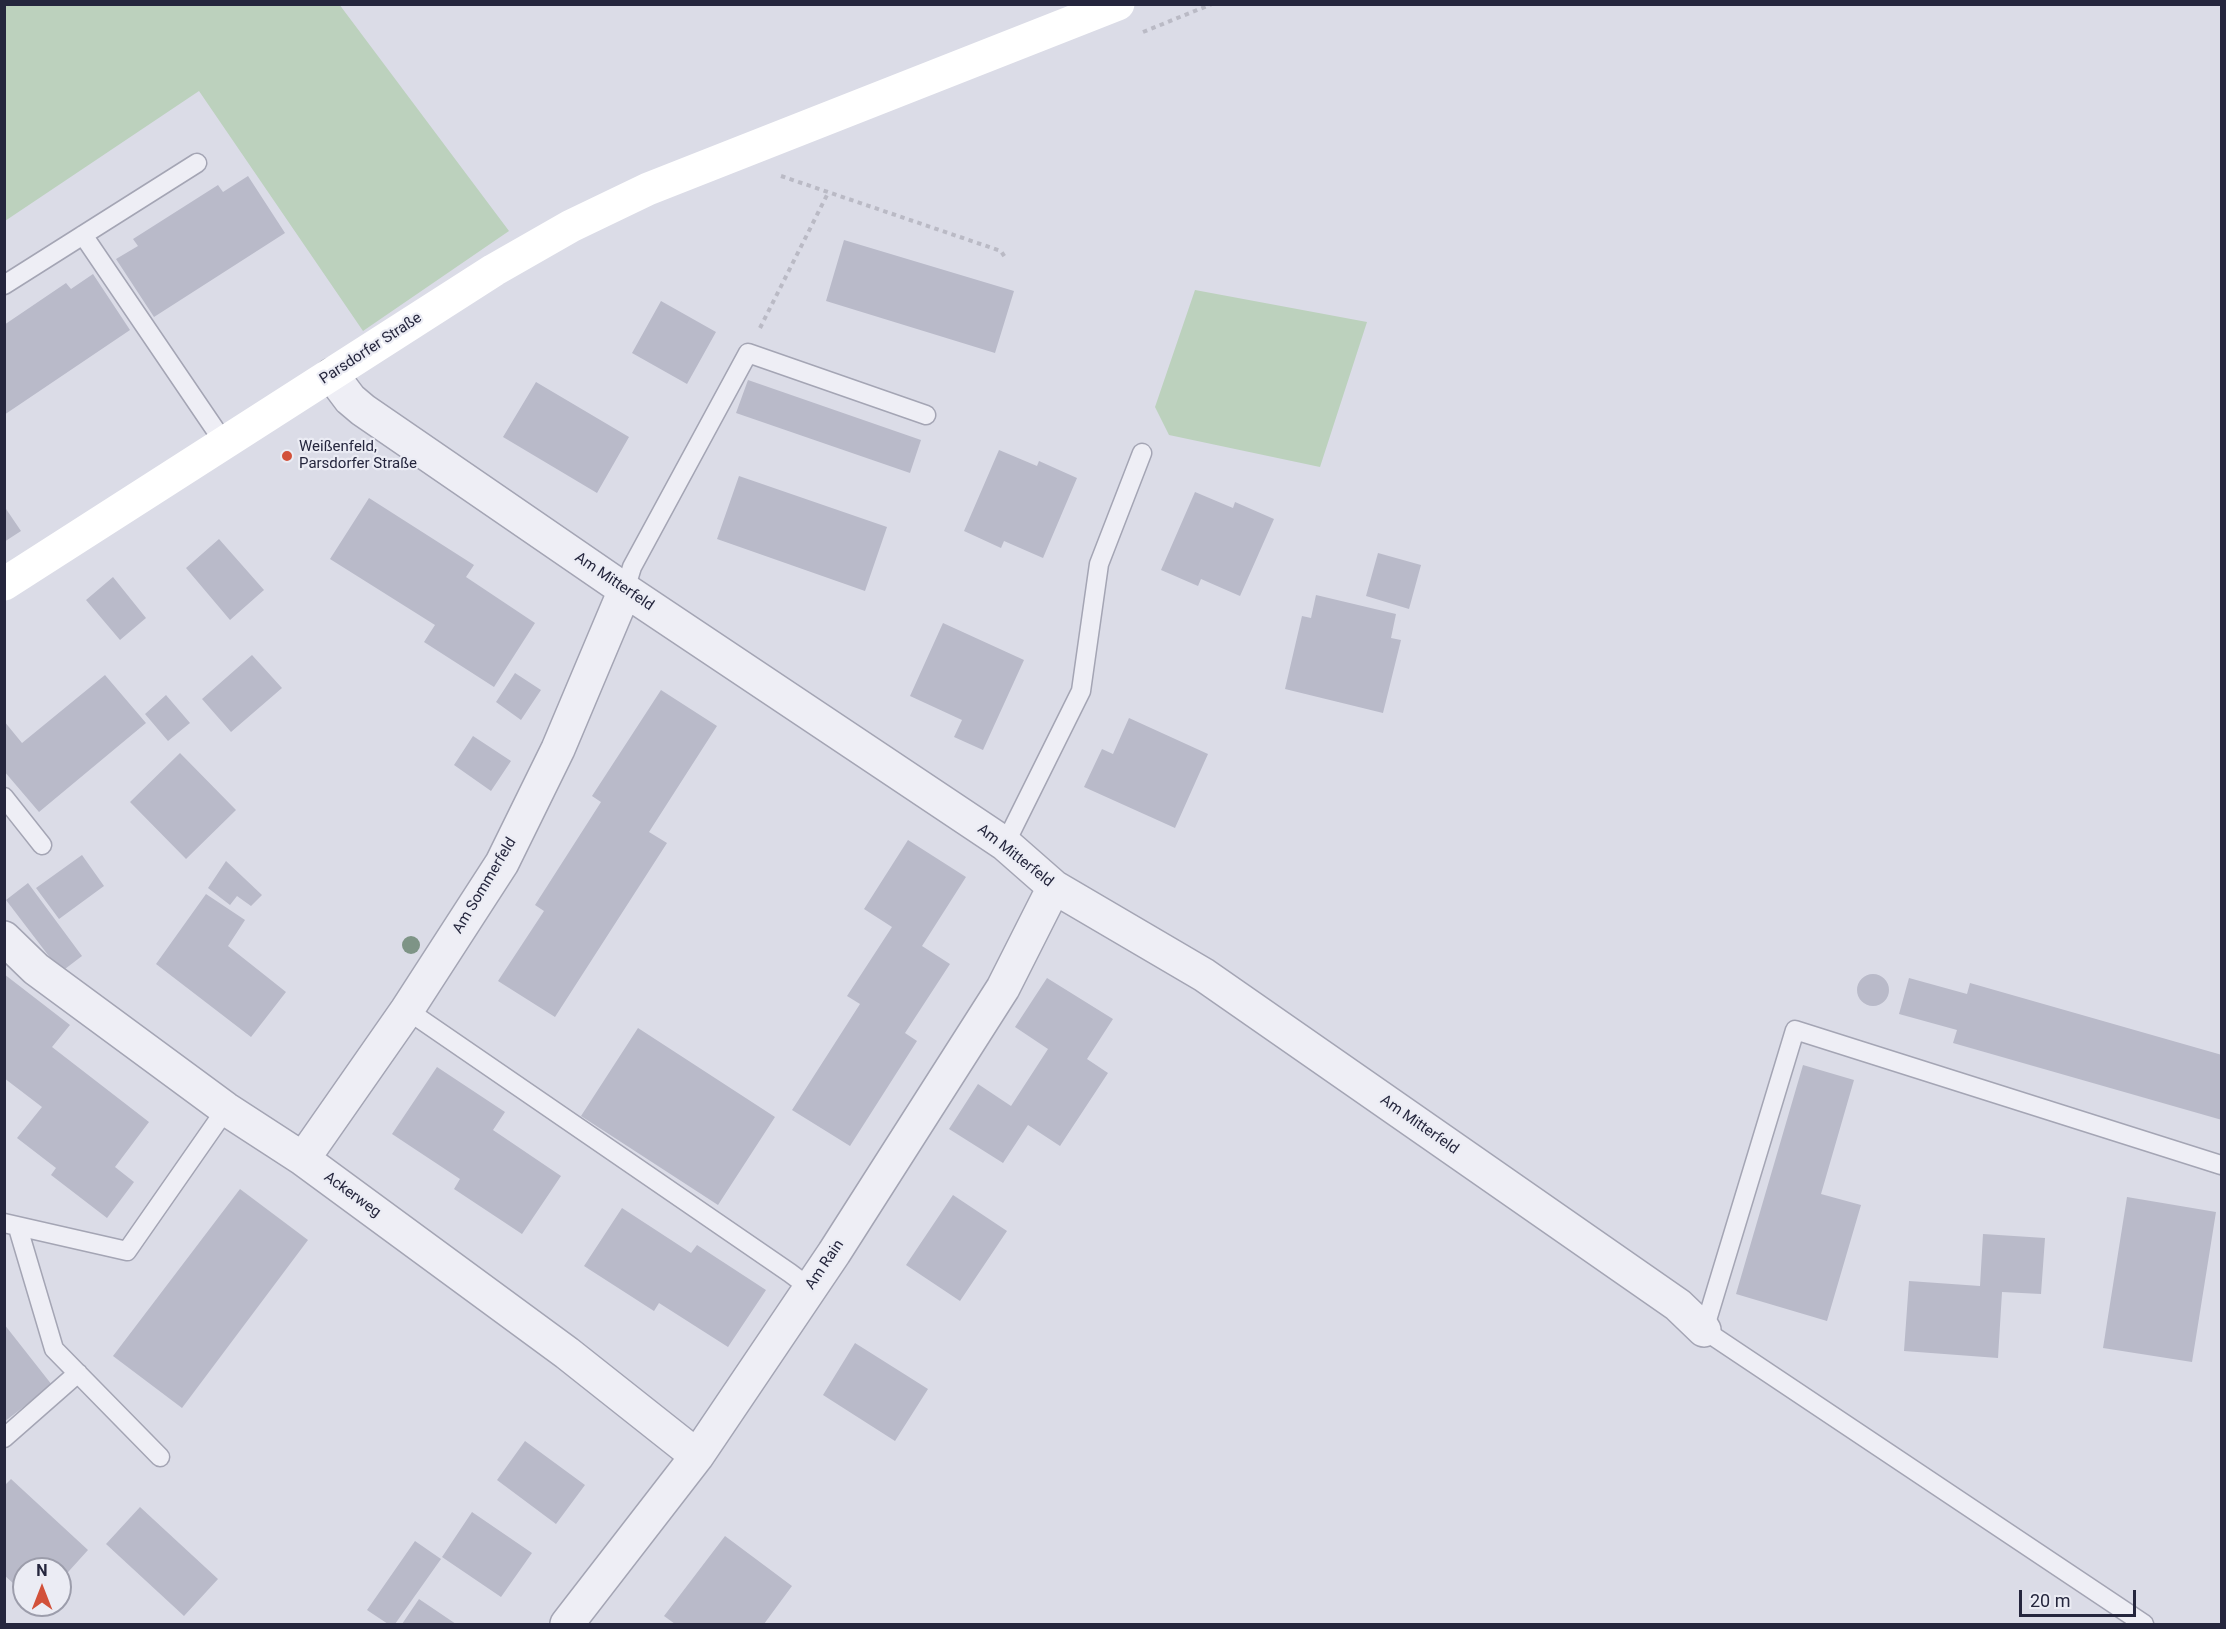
<!DOCTYPE html>
<meta charset="utf-8">
<style>
body{margin:0}
#map{position:relative;width:2226px;height:1629px;overflow:hidden;background:#dbdce7;font-family:Roboto,sans-serif}
canvas{display:block}
.frame{position:absolute;inset:0;border:6px solid #25263d;pointer-events:none}
.north{position:absolute;left:12px;top:1557px;width:60px;height:60px;box-sizing:border-box;background:#ebecf4;border:2px solid #9c9dab;border-radius:50%;rotate:0deg;font-size:16px;font-weight:700;line-height:24px;text-align:center;color:#25263d}
.north::after{content:'';display:block;margin:auto;width:21px;height:27px;background:#d2513a;clip-path:polygon(50% 0,100% 100%,50% 72%,0 100%)}
.scale{position:absolute;left:2019px;top:1590px;width:117px;height:27px;box-sizing:border-box;border:3px solid #25263d;border-top:0;padding-left:8px;font-size:18px;line-height:21px;white-space:nowrap;color:#25263d;-webkit-text-stroke:4px #ebecf4;paint-order:stroke}
</style>
<div id="map">
<canvas width="2226" height="1629"></canvas>
<div class="frame"></div>
<div class="north">N</div>
<div class="scale">20 m</div>
</div>
<script>
const ctx = document.querySelector('canvas').getContext('2d');
ctx.lineJoin = 'round';
function fill(path, color) { ctx.fillStyle = color; ctx.fill(path, 'evenodd'); }
function stroke(path, color, width, dash) { ctx.strokeStyle = color; ctx.lineWidth = width; ctx.lineCap = dash ? 'butt' : 'round'; ctx.setLineDash(dash || []); ctx.stroke(path); }
function label(font, color, halo, rows, align = 'center') {
  ctx.font = font + ' Roboto,sans-serif'; ctx.lineWidth = 4.5; ctx.setLineDash([]); ctx.textBaseline = 'middle'; ctx.strokeStyle = halo; ctx.fillStyle = color; for (const [text, x, y, turn = 0] of rows) {
    ctx.save(); ctx.translate(x, y); ctx.rotate((+turn || 0) * Math.PI / 180); ctx.textAlign = isNaN(turn) ? turn : align; if (halo) ctx.strokeText(text, 0, 0); ctx.fillText(text, 0, 0); ctx.restore();
  }
}
fill(new Path2D(`
 M 339,4 L 509,231 L 363,331 L 199,91 L 5,221 L 5,5 Z
 M 1195,290 L 1367,322 L 1320,467 L 1169,435 L 1155,407 Z`), '#bcd1bd');
fill(new Path2D(`
 M 248,176 L 285,233 L 154,317 L 116,259 L 138,246 L 133,239 L 218,185 L 223,192 Z
 M 844,240 L 1014,291 L 995,353 L 826,301 Z
 M 93,274 L 130,330 L 4,415 L 4,325 L 66,283 L 71,289 Z
 M 661,301 L 716,332 L 687,384 L 632,353 Z
 M 748,380 L 921,440 L 910,473 L 736,413 Z
 M 536,382 L 629,437 L 597,493 L 503,437 Z
 M 999,450 L 1037,466 L 1039,461 L 1077,478 L 1043,558 L 1004,541 L 1001,548 L 964,531 Z
 M 739,476 L 887,527 L 865,591 L 717,539 Z
 M 1195,492 L 1233,508 L 1235,502 L 1274,519 L 1240,596 L 1201,579 L 1198,586 L 1161,570 Z
 M 369,498 L 474,565 L 466,577 L 535,623 L 494,687 L 424,642 L 435,625 L 330,559 Z
 M 4,506 L 21,531 L 4,542 Z
 M 219,539 L 264,590 L 230,620 L 186,568 Z
 M 1378,553 L 1421,565 L 1409,609 L 1366,596 Z
 M 113,577 L 146,618 L 120,640 L 86,600 Z
 M 1316,595 L 1396,614 L 1391,638 L 1401,640 L 1383,713 L 1285,689 L 1302,616 L 1311,618 Z
 M 943,623 L 1024,660 L 983,750 L 954,737 L 962,720 L 910,696 Z
 M 252,655 L 282,688 L 231,732 L 202,699 Z
 M 515,673 L 541,690 L 521,720 L 496,702 Z
 M 105,675 L 146,723 L 39,812 L 4,771 L 4,721 L 22,743 Z
 M 661,690 L 717,726 L 649,832 L 667,843 L 555,1017 L 498,981 L 544,911 L 535,905 L 601,802 L 592,796 Z
 M 166,695 L 190,723 L 168,741 L 145,714 Z
 M 1129,718 L 1208,754 L 1175,828 L 1084,787 L 1102,749 L 1113,754 Z
 M 473,736 L 511,761 L 491,791 L 454,765 Z
 M 180,753 L 236,810 L 186,859 L 130,802 Z
 M 908,840 L 966,877 L 922,946 L 950,964 L 905,1033 L 917,1041 L 850,1146 L 792,1110 L 860,1004 L 847,996 L 892,927 L 864,909 Z
 M 82,855 L 104,886 L 59,919 L 36,888 Z
 M 226,861 L 262,895 L 251,906 L 237,896 L 230,905 L 208,888 Z
 M 28,883 L 82,956 L 61,972 L 6,900 Z
 M 206,894 L 245,920 L 228,946 L 286,992 L 251,1037 L 156,964 Z
 M1857 990a16 16 0 1 1 32 0a16 16 0 1 1-32 0Z
 M 4,974 L 70,1025 L 52,1047 L 149,1122 L 115,1167 L 134,1182 L 107,1218 L 51,1175 L 56,1168 L 17,1138 L 42,1107 L 4,1078 Z
 M 1047,978 L 1113,1019 L 1087,1059 L 1108,1073 L 1060,1146 L 1028,1125 L 1003,1163 L 949,1129 L 978,1084 L 1011,1106 L 1048,1049 L 1015,1027 Z
 M 1909,978 L 1967,994 L 1970,983 L 2222,1055 L 2222,1120 L 1953,1043 L 1957,1030 L 1899,1014 Z
 M 638,1028 L 775,1117 L 718,1205 L 581,1116 Z
 M 1803,1065 L 1854,1080 L 1821,1194 L 1861,1205 L 1827,1321 L 1736,1294 Z
 M 437,1067 L 505,1112 L 493,1130 L 561,1176 L 522,1234 L 454,1189 L 460,1179 L 392,1134 Z
 M 240,1189 L 308,1240 L 182,1408 L 113,1356 Z
 M 953,1195 L 1007,1231 L 960,1301 L 906,1265 Z
 M 2127,1197 L 2216,1212 L 2192,1362 L 2103,1348 Z
 M 622,1208 L 691,1253 L 697,1245 L 766,1290 L 728,1347 L 659,1303 L 654,1311 L 584,1266 Z
 M 1983,1234 L 2045,1238 L 2041,1294 L 2002,1292 L 1998,1358 L 1904,1351 L 1909,1281 L 1980,1286 Z
 M 4,1324 L 52,1385 L 4,1422 Z
 M 855,1343 L 928,1389 L 895,1441 L 823,1395 Z
 M 525,1441 L 585,1485 L 556,1524 L 497,1480 Z
 M 11,1479 L 88,1550 L 60,1581 L 60,1569 L 24,1569 L 24,1593 L 4,1575 L 4,1486 Z
 M 140,1507 L 218,1579 L 184,1616 L 106,1544 Z
 M 472,1512 L 532,1553 L 501,1597 L 442,1557 Z
 M 725,1536 L 792,1586 L 764,1624 L 675,1624 L 664,1616 Z
 M 415,1541 L 441,1559 L 395,1624 L 388,1624 L 367,1610 Z
 M 419,1599 L 456,1624 L 402,1624 Z`), '#b9bac9');
const lane = new Path2D(`
 M 83,235 L 225,444
 M 4,285 L 197,163
 M 625,590 L 632,567 L 748,353 L 926,415
 M 4,797 L 42,845
 M 1005,844 L 1081,691 L 1099,564 L 1142,453
 M 407,1010 L 790,1273 L 810,1288
 M 4,1223 L 127,1251 L 226,1109
 M 18,1228 L 54,1349 L 160,1457
 M 4,1438 L 78,1373
 M 2144,1624 L 1704,1330 L 1795,1030 L 2221,1165`);
const street = new Path2D(`
 M 332,375 L 350,399 L 363,410 L 625,590 L 1005,844 L 1054,887 L 1204,975 L 1678,1305 L 1704,1330
 M 4,938 L 36,969 L 226,1109 L 303,1159 L 567,1353 L 697,1456
 M 303,1159 L 407,1010 L 502,863 L 558,749 L 625,590
 M 567,1624 L 697,1456 L 834,1253 L 1003,988 L 1054,887`);
stroke(lane, '#a4a5b4', 21);
stroke(street, '#a4a5b4', 36);
stroke(new Path2D(`
 M 1143,32 L 1212,4
 M 781,176 L 1001,251 L 1006,259
 M 760,328 L 828,193`), '#babac5', 4, [4.5, 4.5]);
stroke(lane, '#eeeef5', 18);
stroke(street, '#eeeef5', 33);
stroke(new Path2D(`
 M 4,584 L 494,270 L 571,226 L 648,189 L 1118,4`), '#fff', 33);
ctx.fillStyle = '#7e9486';
for (const [x, y] of [
 [411,945]
]) { ctx.beginPath(); ctx.arc(x, y, 9, 0, 2 * Math.PI); ctx.fill(); }
for (const [x, y, r, color] of [
 [287,456,6,"#d2513a"]
]) { const dot = new Path2D(); dot.arc(x, y, r, 0, 2 * Math.PI); ctx.fillStyle = color; ctx.fill(dot); stroke(dot, '#ebecf4', 2); }
label('15px', '#25263d', '#ebecf4', [
 ["Parsdorfer Straße",371,349,-33],
 ["Am Mitterfeld",614,582,34],
 ["Am Mitterfeld",1015,856,38],
 ["Am Sommerfeld",485,886,-59],
 ["Am Mitterfeld",1419,1125,35],
 ["Ackerweg",352,1195,36],
 ["Am Rain",825,1265,-56]
]);
label('15px', '#25263d', '#ebecf4', [
 ["Weißenfeld,",299,447],
 ["Parsdorfer Straße",299,464]
], 'left');
</script>
